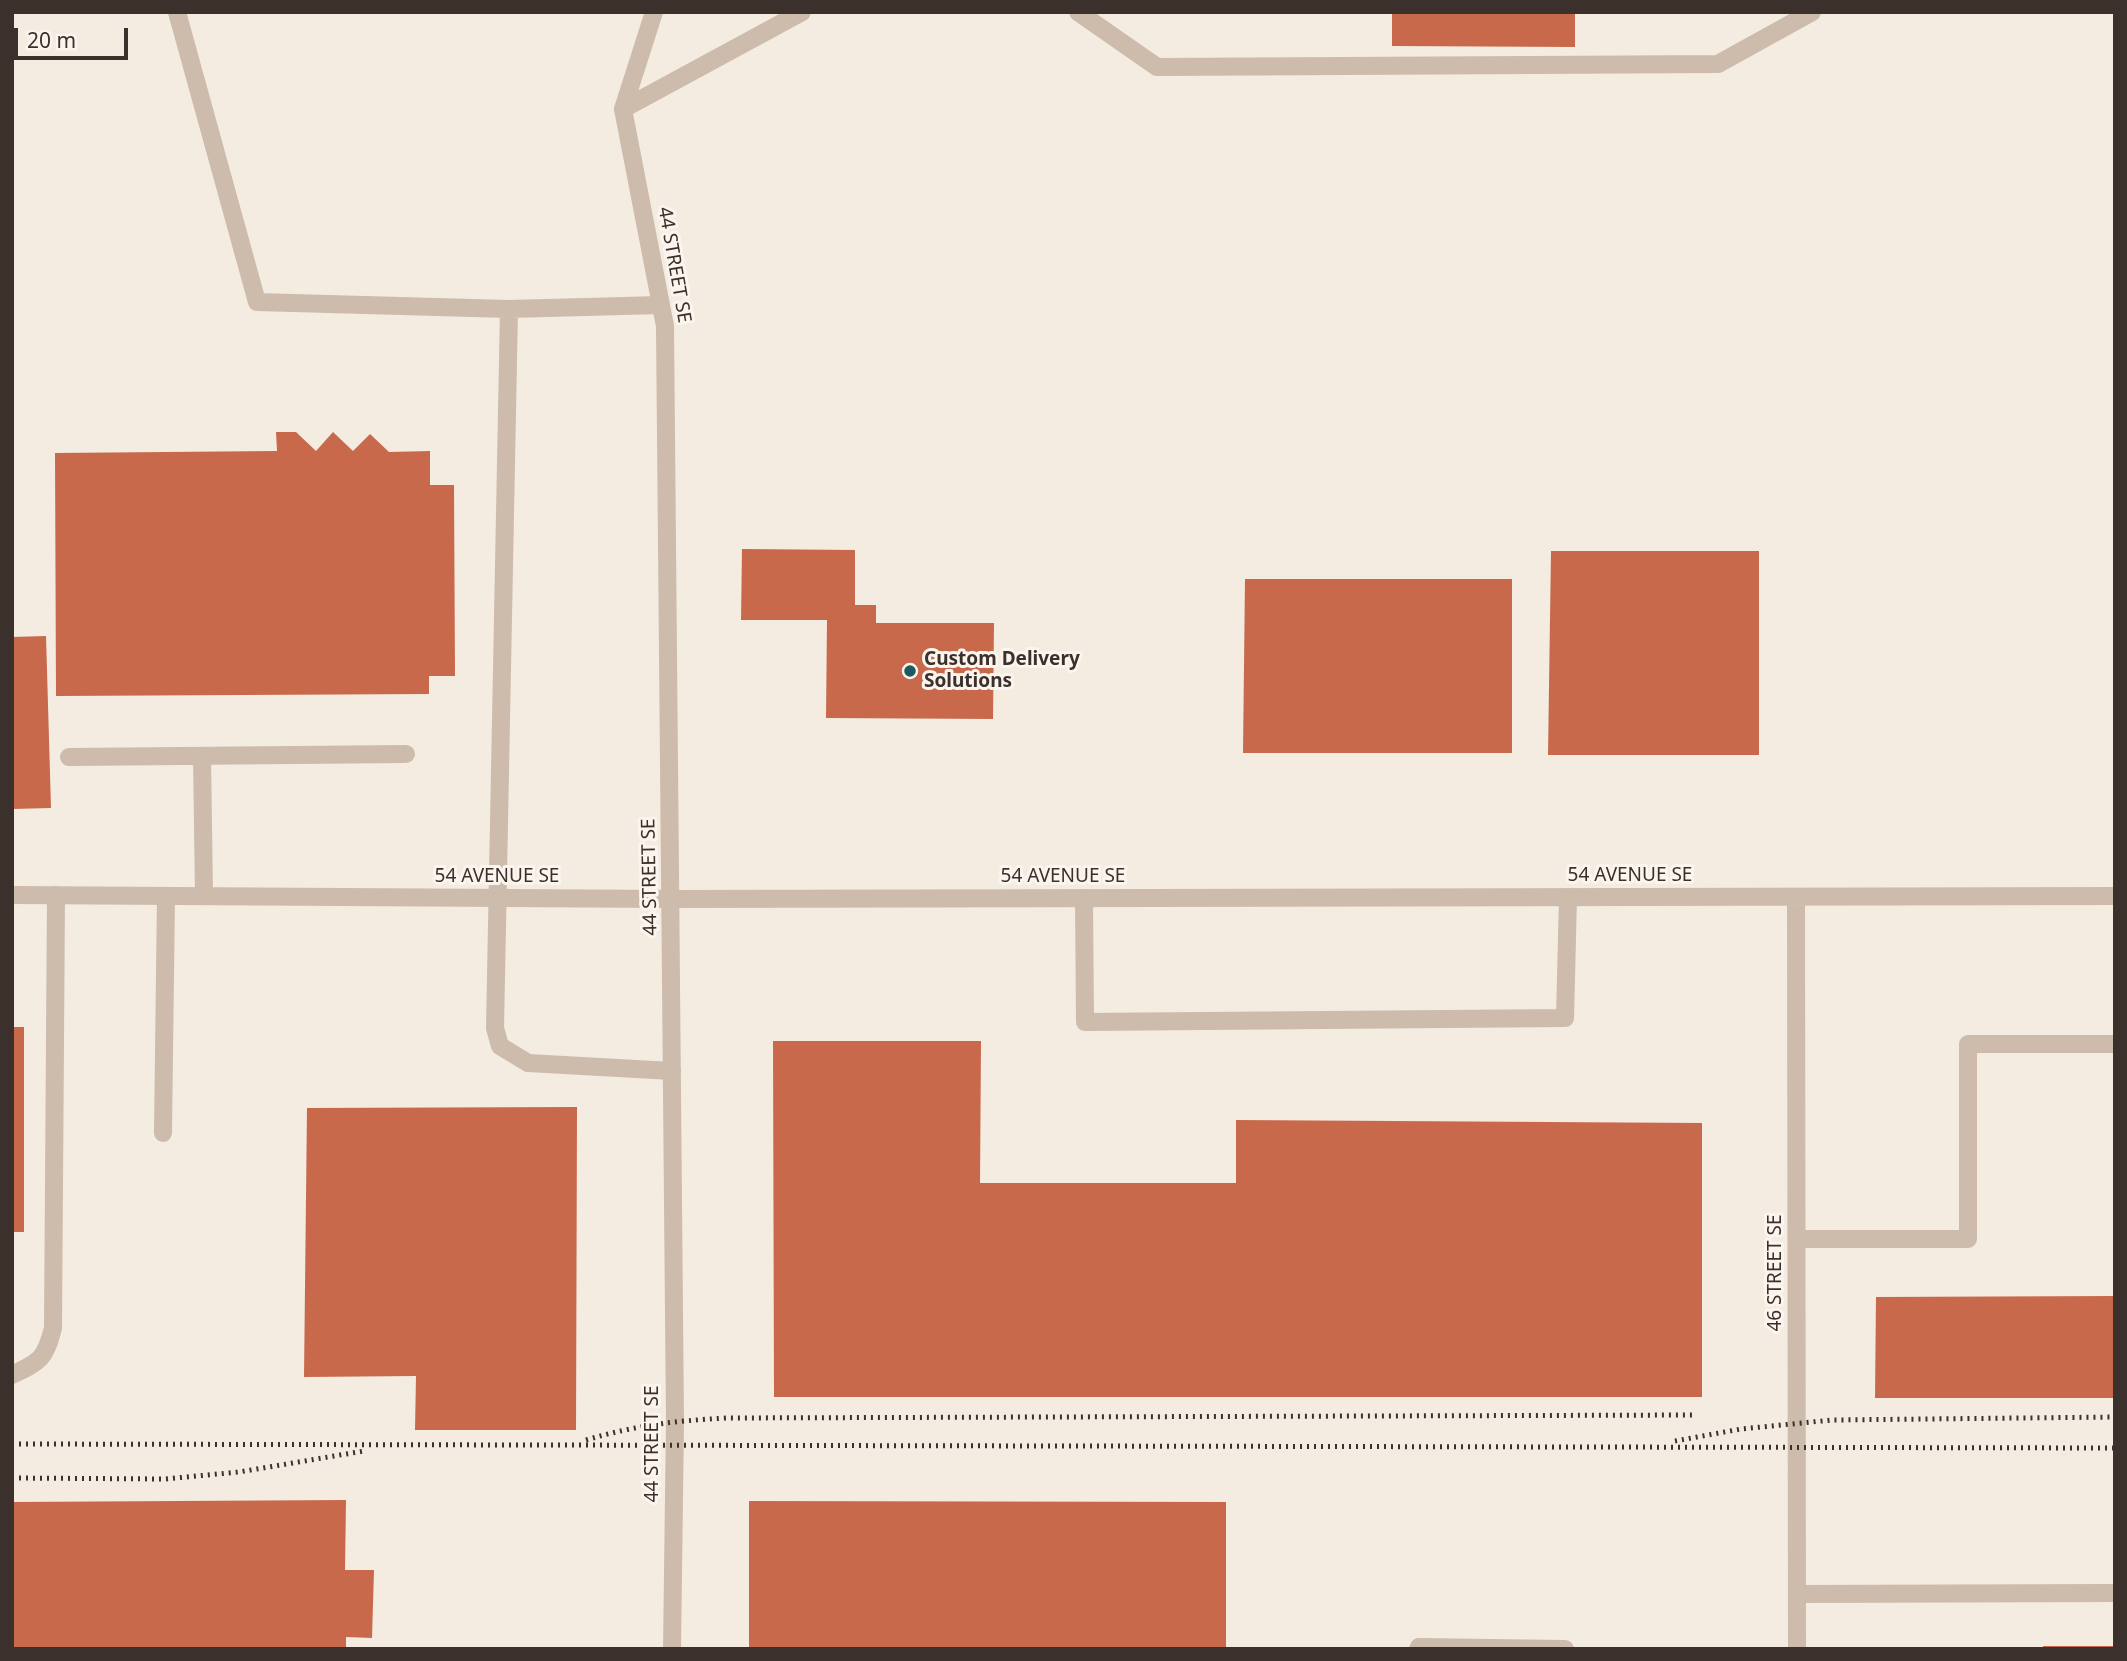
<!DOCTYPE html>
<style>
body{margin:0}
#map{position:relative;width:2127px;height:1661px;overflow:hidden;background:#f4ebe1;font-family:"Noto Sans",sans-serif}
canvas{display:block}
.frame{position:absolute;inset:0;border:14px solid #3b302b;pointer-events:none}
.scale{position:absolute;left:14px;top:28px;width:114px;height:32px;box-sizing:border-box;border:4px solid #3b302b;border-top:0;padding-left:9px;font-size:21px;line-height:24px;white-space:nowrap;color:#3b302b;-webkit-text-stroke:5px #fbf5ee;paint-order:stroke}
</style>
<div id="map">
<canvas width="2127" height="1661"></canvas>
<div class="frame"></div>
<div class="scale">20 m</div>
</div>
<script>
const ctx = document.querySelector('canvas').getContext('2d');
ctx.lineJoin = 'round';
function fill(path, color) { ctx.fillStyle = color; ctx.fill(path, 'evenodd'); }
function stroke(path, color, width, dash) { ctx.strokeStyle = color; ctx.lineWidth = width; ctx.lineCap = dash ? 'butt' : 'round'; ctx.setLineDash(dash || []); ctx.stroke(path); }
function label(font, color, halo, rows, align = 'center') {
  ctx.font = font + ' "Noto Sans",sans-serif'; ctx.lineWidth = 6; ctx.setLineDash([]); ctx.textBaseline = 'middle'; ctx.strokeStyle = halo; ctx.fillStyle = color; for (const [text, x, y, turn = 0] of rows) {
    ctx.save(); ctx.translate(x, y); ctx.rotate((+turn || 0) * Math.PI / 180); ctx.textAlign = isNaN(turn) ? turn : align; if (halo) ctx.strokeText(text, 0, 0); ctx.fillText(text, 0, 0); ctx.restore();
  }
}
fill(new Path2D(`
 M 1392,12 L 1575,12 L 1575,47 L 1392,46 Z
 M 276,432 L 296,432 L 316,451 L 333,432 L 353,451 L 370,434 L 389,452 L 430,451 L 430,485 L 454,485 L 455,676 L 429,676 L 429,694 L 56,696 L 55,453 L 277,451 Z
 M 742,549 L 855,550 L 855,605 L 876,605 L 876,623 L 994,623 L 993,719 L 826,718 L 827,620 L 741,620 Z
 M 1551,551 L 1759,551 L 1759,755 L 1548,755 Z
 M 1245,579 L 1512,579 L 1512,753 L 1243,753 Z
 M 46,636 L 51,808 L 12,809 L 12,637 Z
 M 12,1027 L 24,1027 L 24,1232 L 12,1232 Z
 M 773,1041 L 981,1041 L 980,1183 L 1236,1183 L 1236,1120 L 1702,1123 L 1702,1397 L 774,1397 Z
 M 577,1107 L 576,1430 L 415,1430 L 416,1376 L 304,1377 L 307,1108 Z
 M 2115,1296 L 2115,1398 L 1875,1398 L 1876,1297 Z
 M 346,1500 L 345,1570 L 374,1570 L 372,1638 L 346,1637 L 346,1649 L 12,1649 L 12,1502 Z
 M 749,1501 L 1226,1502 L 1226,1649 L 749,1649 Z
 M 2043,1646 L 2115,1646 L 2115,1649 L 2043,1649 Z`), '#c8694b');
stroke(new Path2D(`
 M 177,12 L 257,302 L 509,309
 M 1078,12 L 1157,67 L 1718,64 L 1812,12
 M 623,109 L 802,12
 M 623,109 L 654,12
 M 661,305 L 509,309 L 495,1028 L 500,1046 L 528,1063 L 672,1071
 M 202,756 L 204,896
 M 69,757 L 406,754
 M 1084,898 L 1085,1022 L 1565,1018 L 1568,897
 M 163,1133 L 166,896
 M 1797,1239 L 1968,1239 L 1968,1044 L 2115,1044
 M 12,1375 C 41,1361 45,1359 53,1328 L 56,895
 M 1797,1594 L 2115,1593
 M 1418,1649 L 1419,1647 L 1565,1649`), '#cdbbac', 18);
stroke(new Path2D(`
 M 623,109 L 665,326 L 675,1421 L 672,1649
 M 12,895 L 671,899 L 2115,896
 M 1796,897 L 1797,1649`), '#cdbbac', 18);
stroke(new Path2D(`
 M 586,1440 C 637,1425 674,1421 726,1418 L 1693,1415
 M 1675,1441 L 1741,1429 L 1832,1420 L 2115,1417
 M 12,1444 L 2115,1448
 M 12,1478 L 165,1479 L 239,1472 L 364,1451`), '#3b302b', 5, [2, 5]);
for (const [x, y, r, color] of [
 [910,671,7,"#1f5a5e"]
]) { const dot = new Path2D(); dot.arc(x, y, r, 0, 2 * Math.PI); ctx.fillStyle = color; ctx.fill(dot); stroke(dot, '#fbf5ee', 2.5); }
label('19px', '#3b302b', '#fbf5ee', [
 ["44 STREET SE",674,265,80],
 ["54 AVENUE SE",1630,876],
 ["54 AVENUE SE",497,877],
 ["44 STREET SE",650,877,-91],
 ["54 AVENUE SE",1063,877],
 ["46 STREET SE",1776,1273,-90],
 ["44 STREET SE",653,1444,-90]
]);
label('bold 19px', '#3b302b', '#fbf5ee', [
 ["Custom Delivery",924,660],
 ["Solutions",924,682]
], 'left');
</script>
